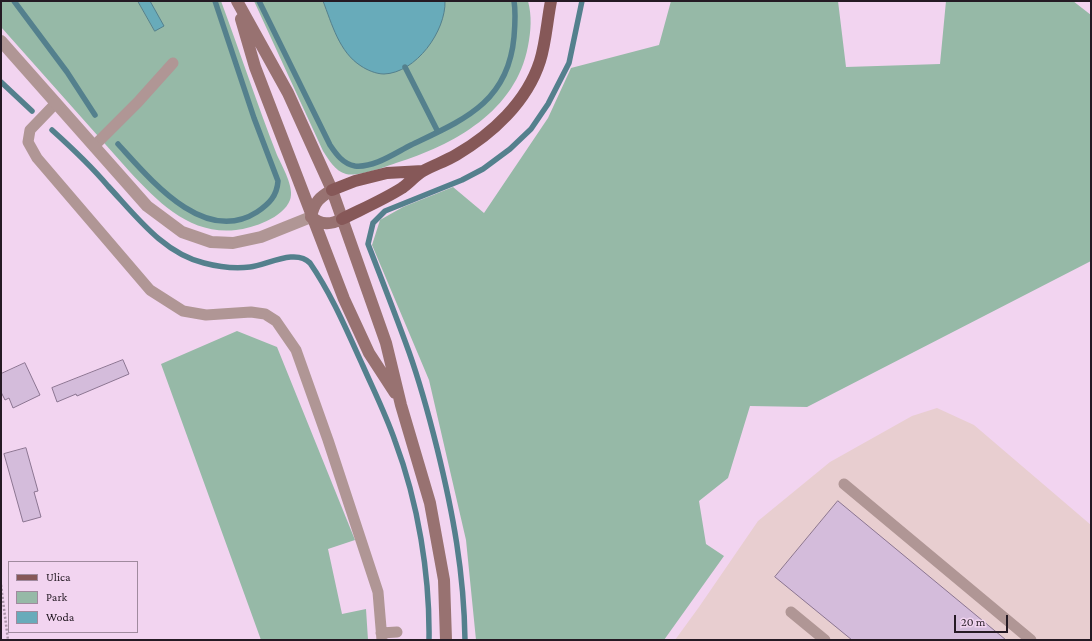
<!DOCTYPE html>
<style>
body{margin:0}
#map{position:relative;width:1092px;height:641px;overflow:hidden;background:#f2d4f0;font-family:"Crimson Pro",serif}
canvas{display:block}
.frame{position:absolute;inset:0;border:2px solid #251a24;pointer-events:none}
.legend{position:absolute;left:8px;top:561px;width:130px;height:72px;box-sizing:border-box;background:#f2d4f0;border:1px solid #a08a9e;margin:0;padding:5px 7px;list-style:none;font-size:12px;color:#251a24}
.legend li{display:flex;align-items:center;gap:8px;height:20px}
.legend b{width:20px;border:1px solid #a08a9e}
.scale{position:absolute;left:954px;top:615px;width:54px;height:18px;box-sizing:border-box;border:2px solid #251a24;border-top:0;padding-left:5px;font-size:12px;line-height:14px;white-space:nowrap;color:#251a24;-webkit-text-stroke:3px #f2d4f0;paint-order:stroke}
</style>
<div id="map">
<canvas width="1092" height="641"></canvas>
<div class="frame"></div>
<ul class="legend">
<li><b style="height:5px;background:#865858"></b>Ulica</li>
<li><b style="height:11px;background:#96b9a7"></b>Park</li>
<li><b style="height:11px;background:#68abba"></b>Woda</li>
</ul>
<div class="scale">20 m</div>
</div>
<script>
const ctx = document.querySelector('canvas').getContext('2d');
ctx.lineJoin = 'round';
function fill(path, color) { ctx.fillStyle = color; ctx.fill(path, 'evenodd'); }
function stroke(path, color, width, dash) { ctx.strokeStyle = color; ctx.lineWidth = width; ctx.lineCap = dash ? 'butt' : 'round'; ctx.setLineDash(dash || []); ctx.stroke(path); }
fill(new Path2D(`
 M 937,408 L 974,425 L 1091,525 L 1091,640 L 675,640 L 699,607 L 758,521 L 830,462 L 912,416 Z`), '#e8ced0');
fill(new Path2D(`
 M 1,1 L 221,1 C 240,52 257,104 277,155 C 282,166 295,188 290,200 C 283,218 253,228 236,230 C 190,235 159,203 130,172 L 1,27 Z
 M 254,1 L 528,1 C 532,16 531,31 528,46 C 516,111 454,145 396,163 C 385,167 358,177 346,174 C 335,171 329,160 323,151 Z
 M 671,1 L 838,1 L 846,67 L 940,64 L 946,1 L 1073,1 L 1091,15 L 1091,261 L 807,407 L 750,406 L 728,478 L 699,501 L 706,544 L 724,556 L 664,640 L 476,640 L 466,540 L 429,380 L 372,245 L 380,220 L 403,207 L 453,187 L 484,213 L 548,118 L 571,68 L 659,45 Z
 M 237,331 L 277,347 L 355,540 L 328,549 L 342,614 L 366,609 L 368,640 L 261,640 L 161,364 Z`), '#96b9a7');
const water = new Path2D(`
 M 138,1 L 150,1 L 164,26 L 155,31 Z
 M 323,1 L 445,1 C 446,31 416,73 384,74 C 376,74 367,70 361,66 C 339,52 332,24 323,1 Z`);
fill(water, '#68abba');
stroke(water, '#54808d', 1);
stroke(new Path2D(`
 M 14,1 L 67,72 L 95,115
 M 259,1 L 330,145 C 336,154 343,164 355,166 C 374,168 395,153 411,145 C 463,120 508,103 514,37 C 515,25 516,13 514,1
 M 405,67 L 438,132
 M 1,82 L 32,111
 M 52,130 C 72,148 91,166 108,186 C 136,216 163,253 204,263 C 219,267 234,269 250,267 C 267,265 296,248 310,263 C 332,295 347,331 363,366 C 374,391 386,415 395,441 C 418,502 430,575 429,640
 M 118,144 C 150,179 204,246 257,212 C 269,204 277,196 278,181 L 254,118 L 215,1
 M 465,640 C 464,572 453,513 437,448 C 429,416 420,383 409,352 C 396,316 382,280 368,244 L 373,223 L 385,211 L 462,180 L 483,169 L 510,149 L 531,129 L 548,104 L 569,63 L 582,1`), '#54808d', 5.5);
const building = new Path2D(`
 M 123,360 L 129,374 L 77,396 L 76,394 L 57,402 L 52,388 Z
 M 25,363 L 40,395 L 13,408 L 9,398 L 5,400 L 1,392 L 1,374 Z
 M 26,448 L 38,491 L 34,492 L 41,517 L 23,522 L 4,454 Z
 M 838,501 L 1006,640 L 852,640 L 775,577 Z`);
fill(building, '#d4bcdb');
stroke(building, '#8b7591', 1);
stroke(new Path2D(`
 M 1,585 L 8,640`), '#a891a6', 2.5, [2, 2]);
stroke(new Path2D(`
 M 56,103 L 30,130 L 28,142 L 37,158 L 150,290 L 183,311 L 206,315 L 251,312 L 265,314 L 276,321 L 296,350 L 328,440 L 378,592 L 382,640
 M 94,146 L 138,102 L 173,63
 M 844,484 L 1031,640
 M 791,612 L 825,640
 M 381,633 L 397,632`), '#b09695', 11);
stroke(new Path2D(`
 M 1,41 L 147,206 L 182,232 L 211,242 L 233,243 L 261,237 L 311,217`), '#b09695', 12);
stroke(new Path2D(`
 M 237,1 L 288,93 L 332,190 L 386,343 L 401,405 L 430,503 L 444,580 L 446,640
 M 241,19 L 255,67 L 344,299 L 369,353 L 395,393
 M 311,217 C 314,202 320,197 332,190
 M 311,217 C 322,225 330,225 342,219`), '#987271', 12);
stroke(new Path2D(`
 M 332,190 L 355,181 L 387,173 L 423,171
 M 342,219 C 362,209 383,200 402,188 C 409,183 415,176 423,171 C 434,165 446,161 456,155 C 492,134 527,102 540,61 C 546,42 547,21 551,1`), '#865858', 12);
</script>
